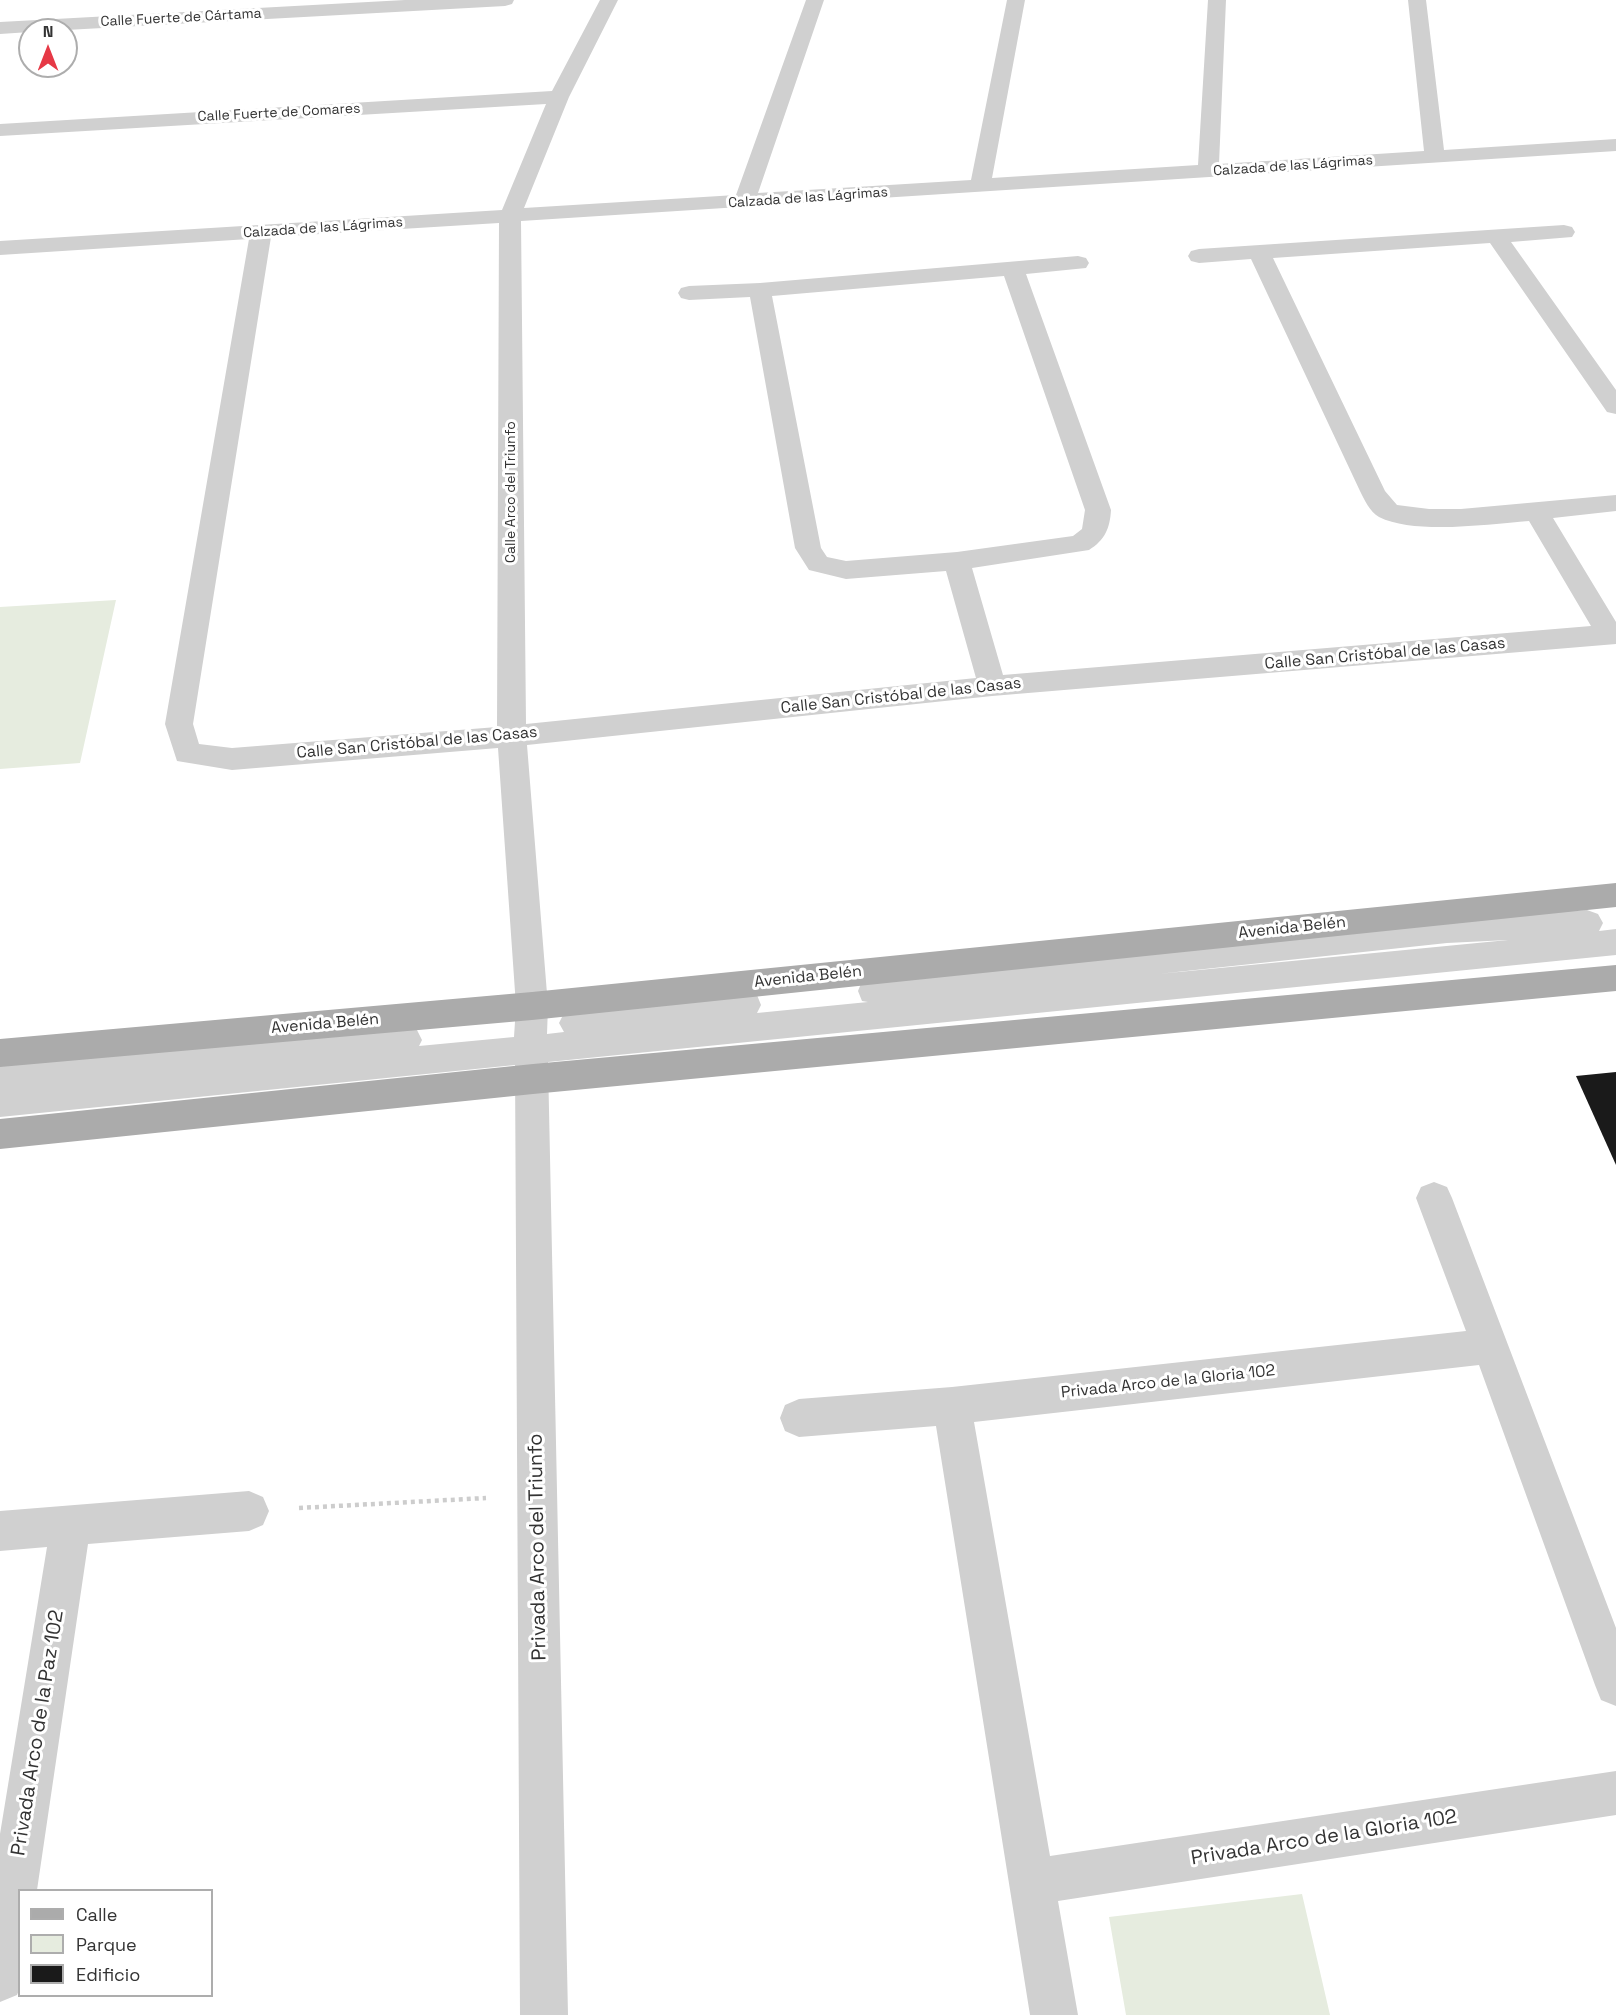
<!DOCTYPE html>
<meta charset="utf-8">
<style>
body{margin:0}
#map{position:relative;width:1616px;height:2015px;overflow:hidden;background:#fff;font-family:"Space Grotesk",sans-serif}
canvas{display:block}
.legend{position:absolute;left:18px;top:1889px;width:195px;height:108px;box-sizing:border-box;background:#fff;border:2px solid #adadad;margin:0;padding:8px 10px;list-style:none;font-size:18px;color:#333}
.legend li{display:flex;align-items:center;gap:12px;height:30px}
.legend b{width:30px;border:2px solid #adadad}
.north{position:absolute;left:18px;top:18px;width:60px;height:60px;box-sizing:border-box;background:#fff;border:2px solid #adadad;border-radius:50%;rotate:0deg;font-size:16px;font-weight:700;line-height:24px;text-align:center;color:#333}
.north::after{content:'';display:block;margin:auto;width:21px;height:27px;background:#e63946;clip-path:polygon(50% 0,100% 100%,50% 72%,0 100%)}
</style>
<div id="map">
<canvas width="1616" height="2015"></canvas>
<ul class="legend">
<li><b style="height:8px;background:#ababab"></b>Calle</li>
<li><b style="height:16px;background:#e6ecdf"></b>Parque</li>
<li><b style="height:16px;background:#1a1a1a"></b>Edificio</li>
</ul>
<div class="north">N</div>
</div>
<script>
const ctx = document.querySelector('canvas').getContext('2d');
ctx.lineJoin = 'round';
function fill(path, color) { ctx.fillStyle = color; ctx.fill(path, 'evenodd'); }
function stroke(path, color, width, dash) { ctx.strokeStyle = color; ctx.lineWidth = width; ctx.lineCap = dash ? 'butt' : 'round'; ctx.setLineDash(dash || []); ctx.stroke(path); }
function label(font, color, halo, rows, align = 'center') {
  ctx.font = font + ' "Space Grotesk",sans-serif'; ctx.lineWidth = 6; ctx.setLineDash([]); ctx.textBaseline = 'middle'; ctx.strokeStyle = halo; ctx.fillStyle = color; for (const [text, x, y, turn = 0] of rows) {
    ctx.save(); ctx.translate(x, y); ctx.rotate((+turn || 0) * Math.PI / 180); ctx.textAlign = isNaN(turn) ? turn : align; if (halo) ctx.strokeText(text, 0, 0); ctx.fillText(text, 0, 0); ctx.restore();
  }
}
fill(new Path2D(`
 M 116,600 L 80,763 L 0,769 L 0,607 Z
 M 1302,1894 L 1330,2015 L 1126,2015 L 1109,1917 Z`), '#e6ecdf');
fill(new Path2D(`
 M 1616,1072 L 1616,1165 L 1576,1076 Z`), '#1a1a1a');
stroke(new Path2D(`
 M 299,1508 L 486,1498`), '#cdcdcd', 4.5, [4, 4]);
fill(new Path2D(`
 M 405,0 L 514,0 L 512,4 L 505,6 L 66,30 L 30,30 L 30,32 L 0,34 L 0,22 Z
 M 600,0 L 618,0 L 569,97 L 524,208 L 736,195 L 806,0 L 824,0 L 758,193 L 971,180 L 1007,0 L 1025,0 L 992,178 L 1198,165 L 1208,0 L 1226,0 L 1219,164 L 1424,151 L 1408,0 L 1426,0 L 1444,150 L 1616,139 L 1616,151 L 521,221 L 526,724 L 976,678 L 946,571 L 846,579 L 809,570 L 795,548 L 750,297 L 689,300 L 681,298 L 678,293 L 681,288 L 689,286 L 760,283 L 1078,256 L 1086,258 L 1089,263 L 1086,268 L 1026,274 L 1111,510 C 1110,528 1105,540 1089,550 L 972,568 L 1003,675 L 1591,626 L 1529,521 C 1489,524 1415,535 1379,517 C 1370,512 1364,499 1360,491 L 1251,259 L 1199,263 L 1191,261 L 1188,256 L 1191,251 L 1199,249 L 1564,225 L 1572,227 L 1575,232 L 1572,237 L 1511,242 L 1616,390 L 1616,414 L 1607,412 L 1490,243 L 1273,258 L 1385,491 L 1397,505 L 1429,509 L 1461,509 L 1616,495 L 1616,511 L 1553,518 L 1616,622 L 1616,644 L 992,696 L 527,745 L 548,1006 L 547,1034 L 564,1032 L 559,1023 L 564,1013 L 576,1009 L 745,991 L 757,995 L 761,1005 L 757,1013 L 868,1002 L 862,1001 L 858,991 L 862,981 L 874,978 L 1447,917 L 1587,910 L 1598,914 L 1603,923 L 1599,931 L 1616,929 L 1616,955 L 548,1062 L 568,2015 L 520,2015 L 515,1065 L 0,1117 L 0,1063 L 405,1026 L 417,1030 L 422,1040 L 419,1046 L 514,1037 L 516,1006 L 498,748 L 232,770 L 177,761 L 165,724 L 249,239 L 0,255 L 0,241 L 502,210 L 546,104 L 0,136 L 0,124 L 552,91 ZM 499,223 L 497,727 L 232,748 L 199,744 L 193,724 L 271,237 ZM 1004,276 L 1085,510 L 1082,529 L 1073,536 L 957,552 L 846,561 L 827,557 L 821,548 L 772,296 ZM 1508,940 L 1158,974 L 1447,943 Z
 M 1434,1182 L 1447,1187 L 1452,1198 L 1616,1628 L 1616,1706 L 1601,1700 L 1595,1685 L 1479,1365 L 974,1422 L 1050,1856 L 1616,1771 L 1616,1815 L 1058,1901 L 1078,2015 L 1030,2015 L 936,1426 L 799,1437 L 785,1431 L 780,1418 L 785,1405 L 799,1399 L 952,1387 L 1466,1331 L 1416,1198 L 1421,1187 Z
 M 249,1491 L 263,1497 L 269,1511 L 263,1525 L 249,1531 L 88,1544 L 37,1890 L 20,1890 L 20,1988 L 17,1995 L 0,2002 L 0,1834 L 47,1547 L 0,1551 L 0,1511 Z`), '#d0d0d0');
fill(new Path2D(`
 M 1616,883 L 1616,907 L 532,1020 L 0,1067 L 0,1039 L 532,992 Z
 M 1616,965 L 1616,991 L 533,1094 L 0,1149 L 0,1119 L 533,1064 Z`), '#ababab');
label('14px', '#333', '#fff', [
 ["Calle Fuerte de Cártama",181,18,-3],
 ["Calle Fuerte de Comares",279,113,-3],
 ["Calzada de las Lágrimas",1293,166,-4],
 ["Calzada de las Lágrimas",808,198,-4],
 ["Calzada de las Lágrimas",323,228,-4],
 ["Calle Arco del Triunfo",511,492,-90]
]);
label('16px', '#333', '#fff', [
 ["Calle San Cristóbal de las Casas",1385,654,-5],
 ["Calle San Cristóbal de las Casas",901,696,-6],
 ["Calle San Cristóbal de las Casas",417,743,-5],
 ["Avenida Belén",1292,928,-6],
 ["Avenida Belén",808,977,-6],
 ["Avenida Belén",325,1024,-5],
 ["Privada Arco de la Gloria 102",1168,1382,-6]
]);
label('20px', '#333', '#fff', [
 ["Privada Arco del Triunfo",538,1547,-91],
 ["Privada Arco de la Paz 102",38,1733,-81],
 ["Privada Arco de la Gloria 102",1324,1838,-9]
]);
</script>
